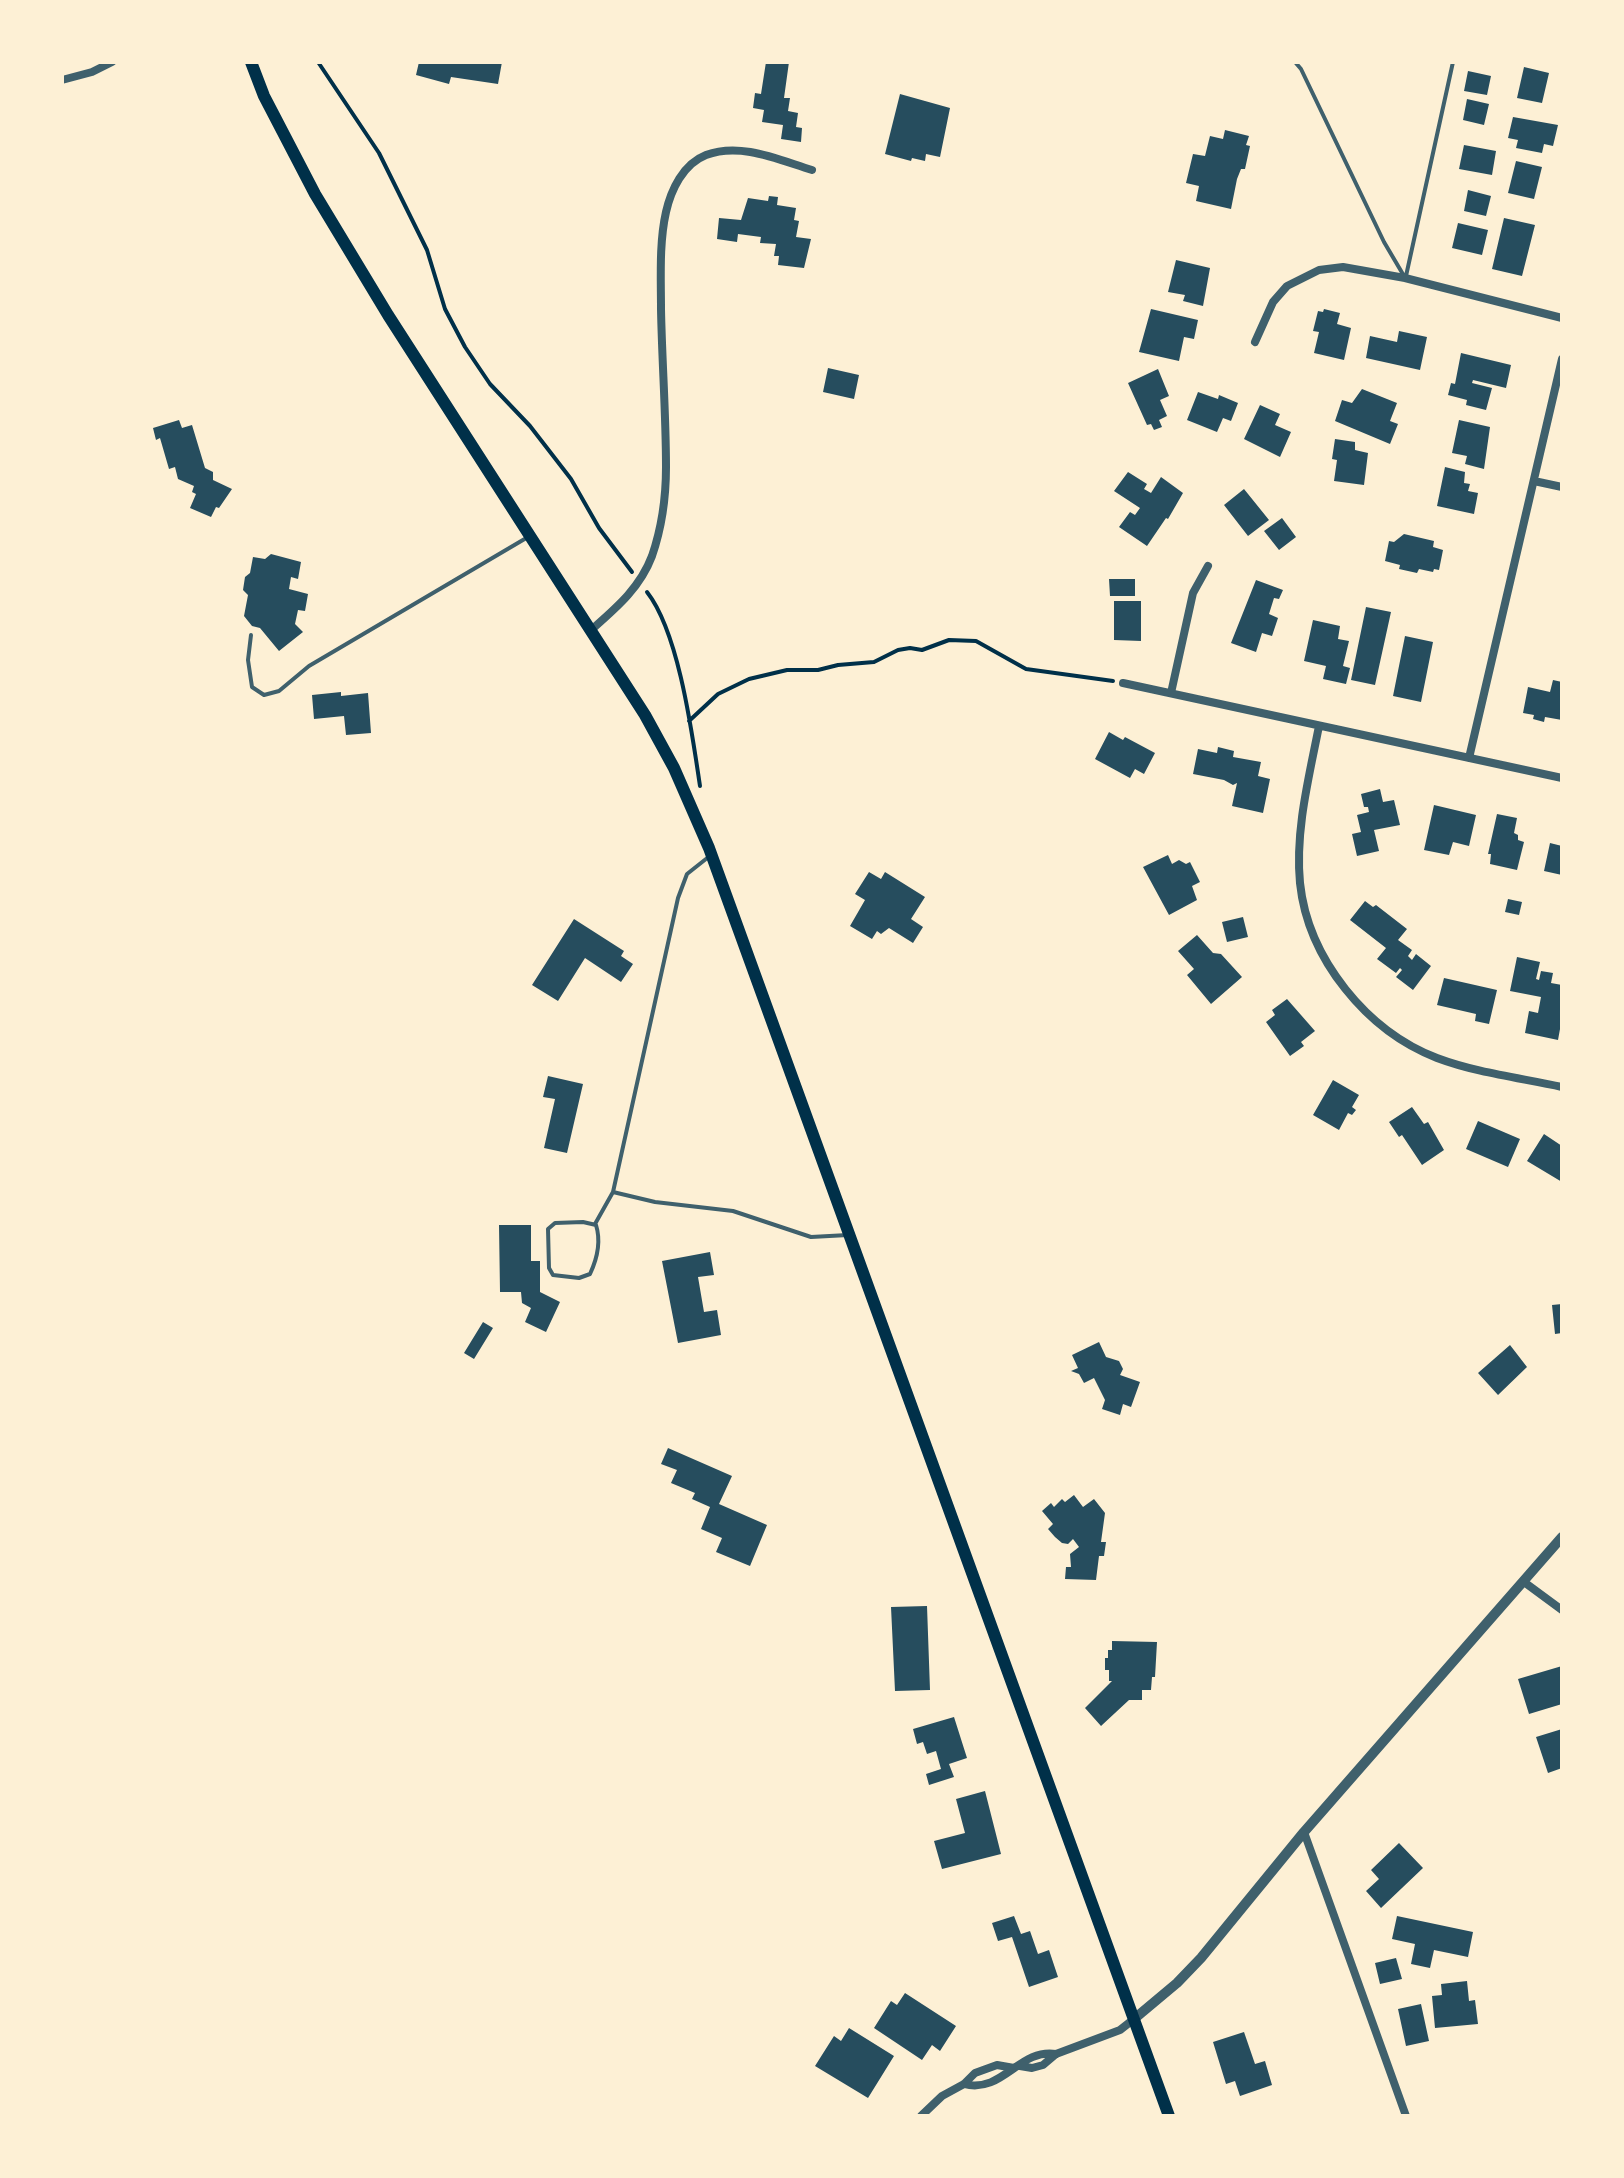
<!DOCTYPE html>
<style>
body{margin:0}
#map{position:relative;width:1624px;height:2178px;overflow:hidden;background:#fdf0d5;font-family:Barlow,sans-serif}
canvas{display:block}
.frame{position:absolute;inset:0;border:64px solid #fdf0d5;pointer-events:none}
</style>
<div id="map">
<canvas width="1624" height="2178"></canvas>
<div class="frame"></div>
</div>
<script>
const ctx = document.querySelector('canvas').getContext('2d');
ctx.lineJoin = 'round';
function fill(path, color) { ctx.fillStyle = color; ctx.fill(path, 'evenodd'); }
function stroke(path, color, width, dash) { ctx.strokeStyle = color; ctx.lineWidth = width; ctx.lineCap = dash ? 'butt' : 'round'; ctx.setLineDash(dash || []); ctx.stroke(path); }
fill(new Path2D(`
 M 419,62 L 502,62 L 498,84 L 451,77 L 449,84 L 416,75 Z
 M 766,62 L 789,62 L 784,98 L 790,98 L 788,111 L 798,113 L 796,127 L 802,128 L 801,142 L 781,139 L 783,125 L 762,122 L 764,110 L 753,108 L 755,93 L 761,94 Z
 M 1524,67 L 1549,73 L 1542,103 L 1517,98 Z
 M 1468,71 L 1491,76 L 1487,95 L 1464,91 Z
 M 900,94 L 950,108 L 940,157 L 926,154 L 925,161 L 912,158 L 911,161 L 885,154 Z
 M 1467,99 L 1489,104 L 1484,125 L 1463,120 Z
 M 1513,117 L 1558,125 L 1553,146 L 1544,144 L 1542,153 L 1516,148 L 1518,140 L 1508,138 Z
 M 1225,130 L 1249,136 L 1246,145 L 1250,146 L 1245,169 L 1241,169 L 1237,179 L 1231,209 L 1196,201 L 1199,186 L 1186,183 L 1193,154 L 1205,156 L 1210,136 L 1223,139 Z
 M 1464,145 L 1496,151 L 1492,175 L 1459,169 Z
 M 1516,161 L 1542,167 L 1534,199 L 1508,193 Z
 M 1468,190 L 1491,196 L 1486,216 L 1464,211 Z
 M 769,196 L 778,197 L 777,205 L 796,208 L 794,220 L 799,221 L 796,237 L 811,239 L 804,268 L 778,265 L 779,256 L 774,256 L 776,244 L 760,243 L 761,237 L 738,234 L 737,242 L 717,239 L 719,218 L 741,220 L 748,198 L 768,201 Z
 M 1504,218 L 1535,225 L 1522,276 L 1492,269 Z
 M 1458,223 L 1488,230 L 1482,255 L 1452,248 Z
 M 1176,260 L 1210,268 L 1203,306 L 1183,301 L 1185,295 L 1168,292 Z
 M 1151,309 L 1198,320 L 1194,339 L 1184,337 L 1179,361 L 1139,352 Z
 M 1324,309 L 1340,313 L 1337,324 L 1351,328 L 1344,360 L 1314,353 L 1319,332 L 1313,331 L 1318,311 L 1323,312 Z
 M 1399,331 L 1427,337 L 1420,370 L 1366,358 L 1370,336 L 1397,342 Z
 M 1461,353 L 1511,365 L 1506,388 L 1473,380 L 1472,383 L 1492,388 L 1486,410 L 1466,405 L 1467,400 L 1448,395 L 1451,383 L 1455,384 Z
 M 828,368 L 859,375 L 854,399 L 823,392 Z
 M 1158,369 L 1169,396 L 1160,400 L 1167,416 L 1159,420 L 1162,427 L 1154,430 L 1151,424 L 1147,425 L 1128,383 Z
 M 1362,389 L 1397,403 L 1390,421 L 1398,424 L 1390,444 L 1335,421 L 1342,400 L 1352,403 Z
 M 1198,392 L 1218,399 L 1219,395 L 1238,403 L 1231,421 L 1223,418 L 1217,432 L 1187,420 Z
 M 1260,405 L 1280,414 L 1275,425 L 1291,432 L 1280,457 L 1244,439 Z
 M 179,420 L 182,428 L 192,425 L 205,468 L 213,472 L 213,480 L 232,489 L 219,508 L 216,507 L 211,517 L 190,508 L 196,494 L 192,492 L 194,486 L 178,479 L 175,467 L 169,469 L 160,438 L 156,440 L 153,428 Z
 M 1459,420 L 1490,427 L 1484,469 L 1465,464 L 1467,456 L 1452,453 Z
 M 1335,439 L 1355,442 L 1355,450 L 1368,453 L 1364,485 L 1334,481 L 1337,460 L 1332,459 Z
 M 1445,467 L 1465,472 L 1464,483 L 1470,484 L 1468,491 L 1478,493 L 1474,514 L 1437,506 Z
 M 1128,472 L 1147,484 L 1144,489 L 1151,493 L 1161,477 L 1183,493 L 1168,519 L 1166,518 L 1147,546 L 1119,527 L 1130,512 L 1135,515 L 1140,508 L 1114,491 Z
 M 1244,489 L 1269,520 L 1248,536 L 1224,505 Z
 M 1282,518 L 1296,537 L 1279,550 L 1264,531 Z
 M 1404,534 L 1434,541 L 1433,547 L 1443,550 L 1439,570 L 1434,569 L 1433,572 L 1419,569 L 1417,573 L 1399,569 L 1400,565 L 1385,561 L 1389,541 L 1394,542 Z
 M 271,554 L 301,562 L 298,579 L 291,577 L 289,589 L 308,594 L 305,611 L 298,610 L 295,624 L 303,632 L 279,651 L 260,628 L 252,626 L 244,616 L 248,595 L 243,590 L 245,577 L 250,573 L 253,557 L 265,559 Z
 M 1109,579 L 1135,579 L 1135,596 L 1110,596 Z
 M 1256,580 L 1283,590 L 1279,599 L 1274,598 L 1269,614 L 1278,618 L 1272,636 L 1262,633 L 1256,652 L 1231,643 Z
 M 1114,601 L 1141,601 L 1141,641 L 1114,640 Z
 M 1366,607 L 1391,612 L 1375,685 L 1351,680 Z
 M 1313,620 L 1340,626 L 1338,639 L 1349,641 L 1343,666 L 1350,668 L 1346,684 L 1323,679 L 1326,666 L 1304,661 Z
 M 1405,636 L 1433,642 L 1421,702 L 1393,696 Z
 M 1553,680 L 1562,682 L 1562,720 L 1545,717 L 1544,722 L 1533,719 L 1534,715 L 1523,713 L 1528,687 L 1550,692 Z
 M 341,692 L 341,696 L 368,693 L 371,733 L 346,735 L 344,716 L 314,719 L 312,695 Z
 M 1109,732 L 1123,740 L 1125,737 L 1155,753 L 1144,774 L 1135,769 L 1130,778 L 1095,759 Z
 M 1218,747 L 1234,751 L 1233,757 L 1261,762 L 1258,776 L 1270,779 L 1263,813 L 1232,806 L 1237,783 L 1233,785 L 1224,780 L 1193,774 L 1198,749 L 1217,753 Z
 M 1380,789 L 1383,802 L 1394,800 L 1400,825 L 1374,830 L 1379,851 L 1357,856 L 1352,834 L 1361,832 L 1357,815 L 1369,812 L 1368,807 L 1364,807 L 1361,794 Z
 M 1434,805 L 1476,815 L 1469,846 L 1453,842 L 1449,855 L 1424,850 Z
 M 1497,814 L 1517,818 L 1514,833 L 1518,835 L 1518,840 L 1524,842 L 1517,870 L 1490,864 L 1491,854 L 1488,854 Z
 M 1550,843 L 1562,846 L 1562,875 L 1544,871 Z
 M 1168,855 L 1172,864 L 1179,860 L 1186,864 L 1190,862 L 1200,882 L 1192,886 L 1197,900 L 1169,915 L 1143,867 Z
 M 869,872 L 881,879 L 885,872 L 925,897 L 911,919 L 923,927 L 913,943 L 889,928 L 881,934 L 877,931 L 872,939 L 850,926 L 865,900 L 855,894 Z
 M 1508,899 L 1522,902 L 1519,915 L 1505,912 Z
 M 1365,901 L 1373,907 L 1376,905 L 1407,929 L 1398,940 L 1412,950 L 1408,956 L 1412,960 L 1416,954 L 1431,966 L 1413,990 L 1396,977 L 1402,970 L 1400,968 L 1396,973 L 1377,959 L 1386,948 L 1350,920 Z
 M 1243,917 L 1248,937 L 1227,942 L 1222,922 Z
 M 574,919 L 624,951 L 621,956 L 633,964 L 621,982 L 585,958 L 558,1001 L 532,985 Z
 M 1197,935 L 1213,953 L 1221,954 L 1242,977 L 1211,1004 L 1187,975 L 1194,969 L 1178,951 Z
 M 1517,957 L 1540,962 L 1536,979 L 1539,980 L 1541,971 L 1553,973 L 1551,983 L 1562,985 L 1562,1018 L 1558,1040 L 1525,1033 L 1529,1011 L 1538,1013 L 1541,997 L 1510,991 Z
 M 1444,978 L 1497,990 L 1489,1024 L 1475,1021 L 1476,1014 L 1437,1005 Z
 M 1287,999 L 1315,1031 L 1301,1042 L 1304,1046 L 1290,1056 L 1266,1022 L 1275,1015 L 1272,1010 Z
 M 548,1076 L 583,1084 L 567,1153 L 544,1148 L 555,1099 L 543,1097 Z
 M 1333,1080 L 1359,1095 L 1352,1107 L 1356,1110 L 1352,1115 L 1348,1113 L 1339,1130 L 1313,1115 Z
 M 1412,1107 L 1424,1124 L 1428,1122 L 1444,1150 L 1422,1165 L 1402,1135 L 1399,1137 L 1389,1122 Z
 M 1478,1121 L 1520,1139 L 1508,1167 L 1466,1149 Z
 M 1544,1134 L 1562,1146 L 1562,1182 L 1527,1161 Z
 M 499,1225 L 531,1225 L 531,1261 L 540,1261 L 540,1292 L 560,1302 L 546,1332 L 525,1322 L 531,1308 L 522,1303 L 521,1292 L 500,1292 Z
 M 710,1252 L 714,1275 L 698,1277 L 704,1312 L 717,1310 L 721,1335 L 678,1343 L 662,1261 Z
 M 1562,1304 L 1562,1333 L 1555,1334 L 1552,1305 Z
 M 483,1322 L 493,1328 L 474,1359 L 464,1353 Z
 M 1099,1342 L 1106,1357 L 1119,1361 L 1123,1369 L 1120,1375 L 1140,1382 L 1131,1407 L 1123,1404 L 1120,1415 L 1102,1409 L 1105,1400 L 1094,1378 L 1084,1383 L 1079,1374 L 1071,1371 L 1078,1368 L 1072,1355 Z
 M 1510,1345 L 1527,1367 L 1498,1395 L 1478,1373 Z
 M 668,1448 L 732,1476 L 719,1504 L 767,1525 L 750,1566 L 716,1552 L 722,1538 L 701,1529 L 710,1507 L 692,1499 L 695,1493 L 671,1483 L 677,1470 L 661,1464 Z
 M 1074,1495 L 1083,1507 L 1094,1499 L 1105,1513 L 1101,1542 L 1106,1542 L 1104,1556 L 1099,1556 L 1096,1580 L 1065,1579 L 1066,1567 L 1071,1567 L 1070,1554 L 1079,1547 L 1073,1539 L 1068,1544 L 1062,1543 L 1055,1537 L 1048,1529 L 1053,1524 L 1042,1511 L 1051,1503 L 1054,1507 L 1062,1499 L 1065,1502 Z
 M 927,1606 L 930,1690 L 895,1691 L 891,1607 Z
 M 1112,1641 L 1157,1642 L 1155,1677 L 1152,1677 L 1151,1690 L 1142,1690 L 1142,1700 L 1129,1700 L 1101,1726 L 1085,1708 L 1112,1681 L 1109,1681 L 1109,1670 L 1105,1670 L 1105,1658 L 1108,1658 L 1108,1650 L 1112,1650 Z
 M 1562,1666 L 1562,1704 L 1529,1714 L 1518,1679 Z
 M 954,1717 L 967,1758 L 949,1764 L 954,1777 L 929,1785 L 926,1774 L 941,1769 L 936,1751 L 927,1754 L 923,1742 L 917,1744 L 913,1729 Z
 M 1562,1729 L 1562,1768 L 1548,1773 L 1536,1737 Z
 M 985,1791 L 1001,1854 L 942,1869 L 934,1841 L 965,1833 L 956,1799 Z
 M 1399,1843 L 1423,1868 L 1381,1908 L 1366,1891 L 1379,1879 L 1371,1870 Z
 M 1014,1916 L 1021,1934 L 1030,1931 L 1038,1954 L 1049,1950 L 1058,1977 L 1029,1987 L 1012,1937 L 998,1941 L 992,1923 Z
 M 1397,1916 L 1473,1932 L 1468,1957 L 1434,1950 L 1430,1968 L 1411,1964 L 1415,1944 L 1392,1939 Z
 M 1396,1958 L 1402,1979 L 1380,1984 L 1375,1963 Z
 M 1467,1981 L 1469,2001 L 1475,2000 L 1478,2024 L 1435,2028 L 1432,1996 L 1442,1995 L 1441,1984 Z
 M 905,1993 L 956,2026 L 940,2051 L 932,2045 L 922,2060 L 874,2028 L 891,2001 L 897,2005 Z
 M 1421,2004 L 1429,2041 L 1406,2046 L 1398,2009 Z
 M 849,2028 L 894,2056 L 868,2098 L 815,2066 L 834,2036 L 841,2041 Z
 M 1244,2032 L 1255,2064 L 1265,2061 L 1272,2085 L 1240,2096 L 1235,2081 L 1226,2084 L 1213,2042 Z`), '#264d5e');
stroke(new Path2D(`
 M 318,62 L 379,153 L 427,250 L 445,309 L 465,347 L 490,384 L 530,426 L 571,479 L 599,528 L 632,572
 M 647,592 C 679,633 692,733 700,786
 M 689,721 L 718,694 L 749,679 L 787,670 L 818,670 L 838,665 L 874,662 L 898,650 L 910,648 L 922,650 L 949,640 L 976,641 L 1026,669 L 1113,681`), '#003049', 4);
stroke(new Path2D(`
 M 1295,62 L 1301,69 L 1384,242 L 1404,276
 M 1406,276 L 1453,62
 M 251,635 L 248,660 L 252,687 L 264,695 L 279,691 L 309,666 L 528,537
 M 613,1192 L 678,898 L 687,874 L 711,855
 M 583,1222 L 596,1225 C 601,1241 597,1259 590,1274 L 579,1278 L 553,1275 L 549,1268 L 548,1229 L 555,1223 Z
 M 595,1224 L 613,1192 L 655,1202 L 733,1211 L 811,1237 L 848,1235`), '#3f606c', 4);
stroke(new Path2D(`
 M 62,80 L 92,72 L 112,62
 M 1255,342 L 1273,302 L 1287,286 L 1319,270 L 1343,267 L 1405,278 L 1562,318
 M 1534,481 L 1562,487
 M 591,630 C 616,608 640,588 652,556 C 662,527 666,497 666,467 C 666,414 662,362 661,309 C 661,278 659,243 666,212 C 671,190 683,164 706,155 C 741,142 779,160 812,170
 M 1123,683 L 1562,778
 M 1171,693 L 1193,593 L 1208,566
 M 1319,726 C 1309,777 1295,831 1300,883 C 1308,959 1367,1031 1437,1058 C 1477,1073 1521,1078 1562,1087
 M 1469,758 L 1562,359
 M 1524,1582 L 1562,1610
 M 1304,1832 L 1406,2116
 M 1020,2066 L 1032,2068 L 1043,2065 L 1056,2054 L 1120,2030 L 1134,2019
 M 964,2084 C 1003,2094 1019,2048 1056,2054
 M 921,2116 L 942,2096 L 964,2084 L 975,2073 L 997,2065 L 1014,2068`), '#3f606c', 8);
stroke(new Path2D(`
 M 1134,2019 L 1177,1983 L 1201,1958 L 1304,1832 L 1562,1537`), '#3f606c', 10);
stroke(new Path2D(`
 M 251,62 L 264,96 L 315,194 L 388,315 L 645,715 L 674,768 L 709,848 L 1169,2116`), '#003049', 12);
</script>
